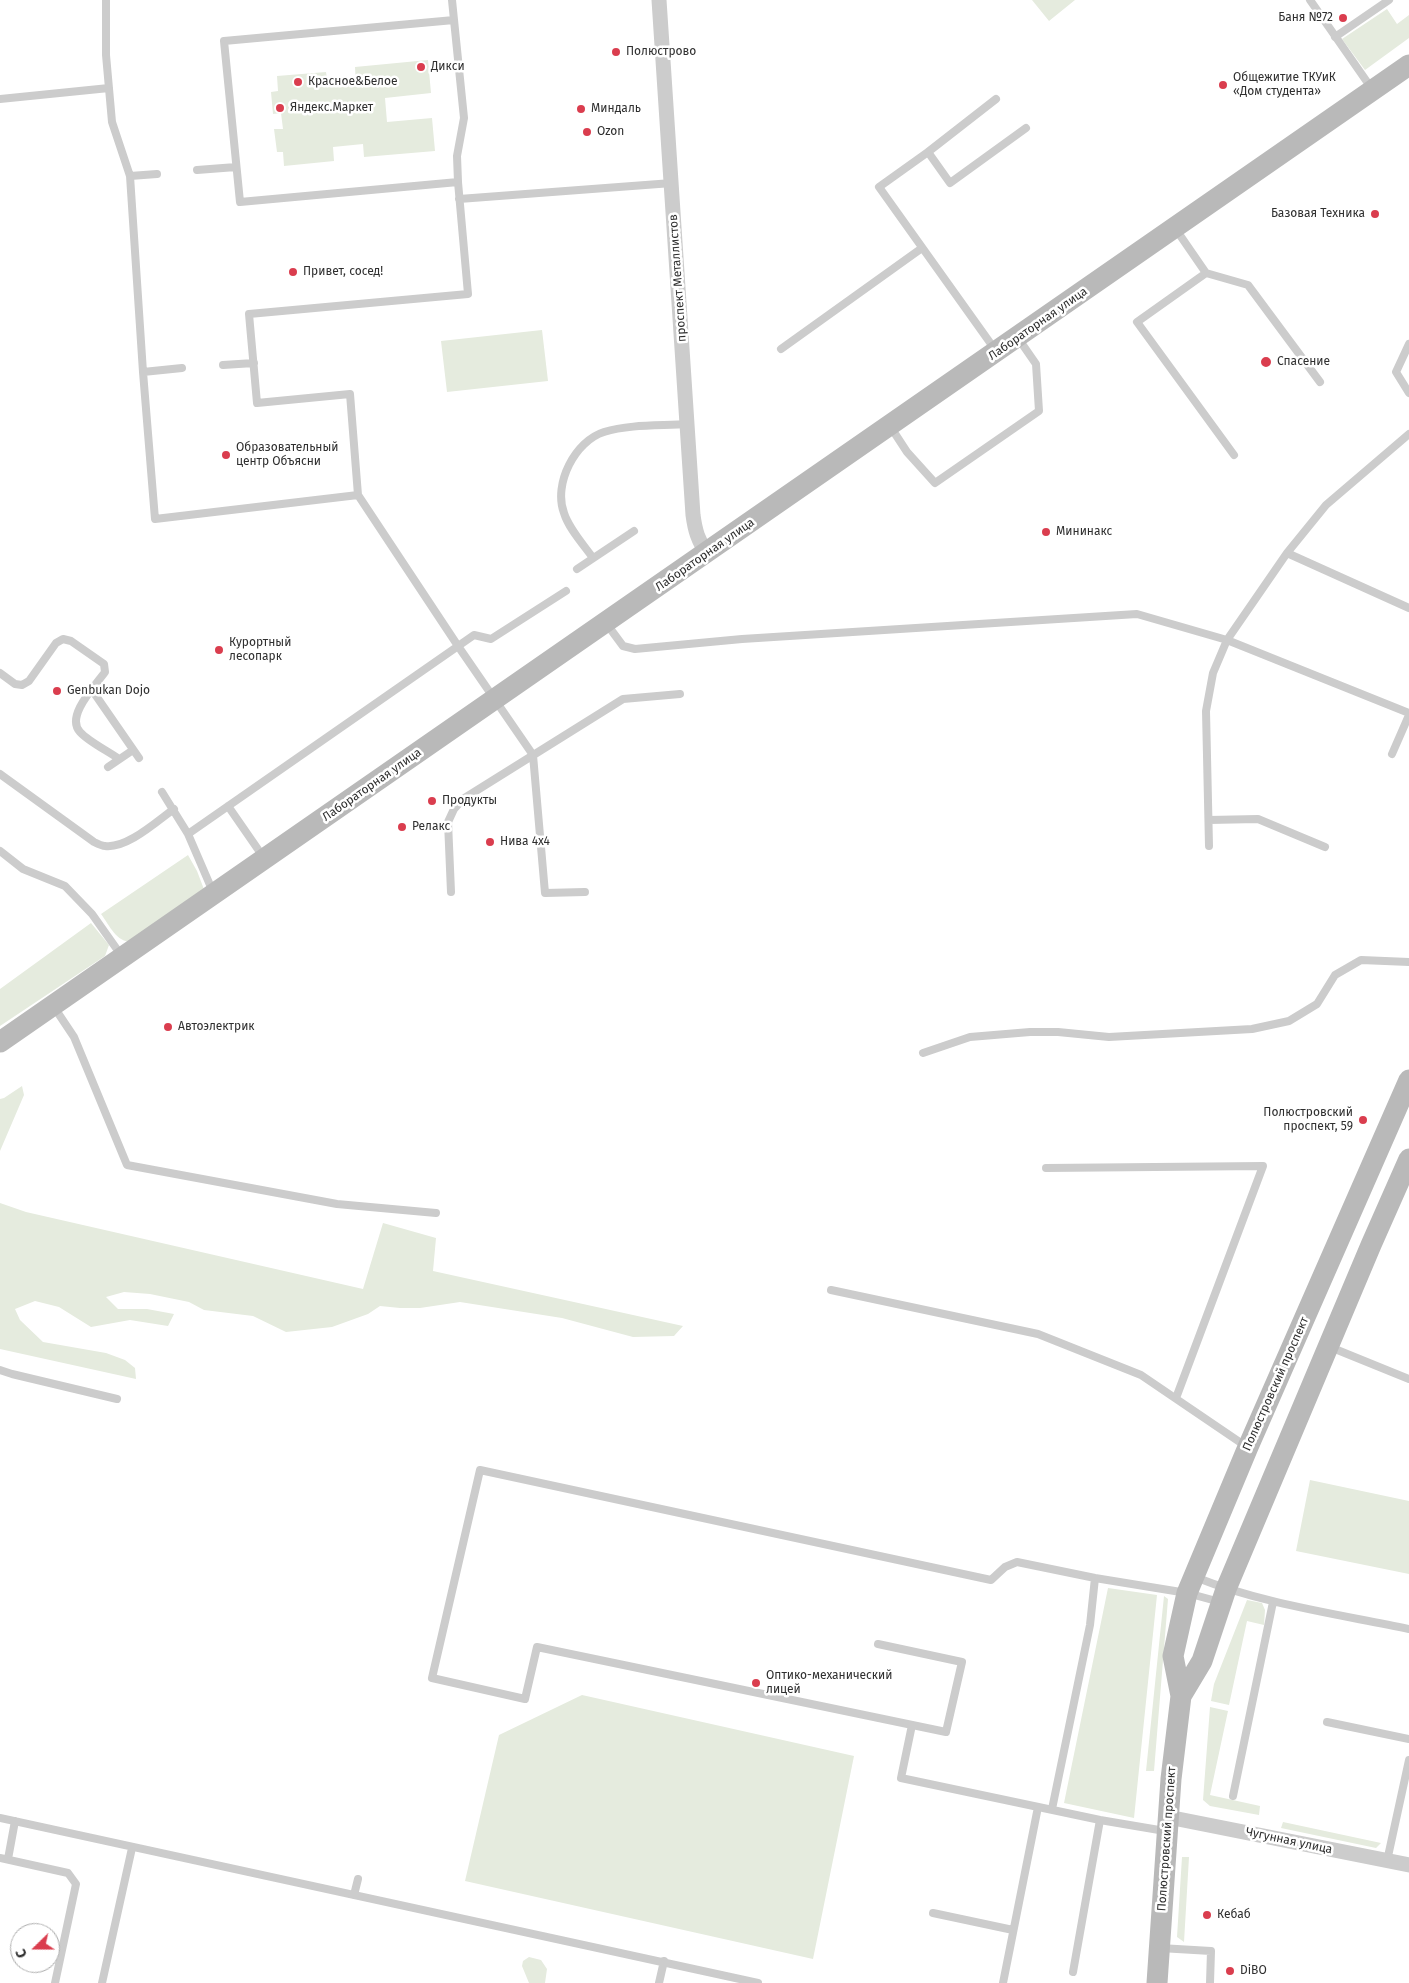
<!DOCTYPE html>
<meta charset="utf-8">
<style>
body{margin:0}
#map{position:relative;width:1409px;height:1983px;overflow:hidden;background:#fff;font-family:"Fira Sans",sans-serif}
canvas{display:block}
.north{position:absolute;left:10px;top:1923px;width:50px;height:50px;box-sizing:border-box;background:#fff;border:1px solid #acacac;border-radius:50%;rotate:248deg;font-size:14px;font-weight:700;line-height:20px;text-align:center;color:#2f2f2f}
.north::after{content:'';display:block;margin:auto;width:18px;height:22px;background:#da3d4e;clip-path:polygon(50% 0,100% 100%,50% 72%,0 100%)}
</style>
<div id="map">
<canvas width="1409" height="1983"></canvas>
<div class="north">С</div>
</div>
<script>
const ctx = document.querySelector('canvas').getContext('2d');
ctx.lineJoin = 'round';
function fill(path, color) { ctx.fillStyle = color; ctx.fill(path, 'evenodd'); }
function stroke(path, color, width, dash) { ctx.strokeStyle = color; ctx.lineWidth = width; ctx.lineCap = dash ? 'butt' : 'round'; ctx.setLineDash(dash || []); ctx.stroke(path); }
function label(font, color, halo, rows, align = 'center') {
  ctx.font = font + ' "Fira Sans",sans-serif'; ctx.lineWidth = 5; ctx.setLineDash([]); ctx.textBaseline = 'middle'; ctx.strokeStyle = halo; ctx.fillStyle = color; for (const [text, x, y, turn = 0] of rows) {
    ctx.save(); ctx.translate(x, y); ctx.rotate((+turn || 0) * Math.PI / 180); ctx.textAlign = isNaN(turn) ? turn : align; if (halo) ctx.strokeText(text, 0, 0); ctx.fillText(text, 0, 0); ctx.restore();
  }
}
fill(new Path2D(`
 M 1032,0 L 1075,0 L 1049,21 Z
 M 1387,9 L 1397,24 L 1409,15 L 1409,38 L 1365,70 L 1342,39 Z
 M 428,60 L 431,93 L 385,98 L 387,122 L 432,118 L 435,151 L 364,157 L 363,144 L 333,147 L 334,161 L 284,166 L 283,152 L 277,152 L 274,129 L 283,129 L 281,113 L 273,114 L 271,92 L 278,91 L 277,76 L 326,72 L 328,87 L 356,85 L 355,67 Z
 M 542,330 L 548,381 L 447,392 L 441,341 Z
 M 188,855 L 197,871 L 205,892 L 132,942 C 116,942 110,926 101,914 Z
 M 91,923 L 109,945 L 105,956 L 0,1026 L 0,989 Z
 M 22,1086 L 24,1095 L 0,1151 L 0,1099 L 4,1098 Z
 M 0,1203 L 26,1212 L 363,1289 L 383,1223 L 436,1238 L 433,1271 L 683,1326 L 674,1336 L 633,1337 L 562,1318 L 460,1302 L 420,1308 L 400,1308 L 380,1306 L 368,1314 L 332,1327 L 286,1332 L 253,1316 L 204,1310 L 189,1302 L 150,1294 L 124,1292 L 106,1297 L 118,1309 L 147,1309 L 174,1314 L 168,1326 L 130,1320 L 91,1327 L 59,1307 L 35,1301 L 15,1309 L 20,1320 L 43,1342 L 106,1353 L 125,1360 L 135,1368 L 136,1379 L 0,1349 Z
 M 1310,1480 L 1409,1501 L 1409,1574 L 1296,1551 Z
 M 1108,1588 L 1157,1595 L 1134,1818 L 1064,1803 Z
 M 1164,1596 L 1168,1599 L 1154,1771 L 1146,1771 Z
 M 1247,1600 L 1262,1603 L 1265,1610 L 1264,1625 L 1247,1621 L 1229,1705 L 1211,1701 L 1214,1684 Z
 M 582,1695 L 854,1756 L 813,1959 L 465,1881 L 499,1735 Z
 M 1210,1707 L 1228,1711 L 1210,1795 L 1260,1806 L 1259,1815 L 1210,1806 L 1203,1800 Z
 M 1283,1822 L 1381,1843 L 1376,1848 L 1281,1828 Z
 M 1182,1857 L 1189,1857 L 1184,1942 L 1177,1937 Z
 M 529,1957 L 541,1960 L 547,1969 L 545,1983 L 529,1983 L 522,1966 L 523,1961 Z`), '#e5ebde');
stroke(new Path2D(`
 M 106,0 L 106,55 L 112,122 L 130,176 L 143,372 L 155,519 L 358,495 L 458,646 L 533,755 L 545,893 L 585,892
 M 1310,0 L 1372,89
 M 454,20 L 464,118 L 457,156 L 458,182
 M 1335,37 L 1389,0
 M 0,99 L 109,88
 M 928,152 L 996,99
 M 197,170 L 236,167
 M 130,176 L 157,174
 M 459,199 L 672,183
 M 1175,228 L 1206,273
 M 1409,344 L 1396,372 L 1409,393
 M 781,349 L 922,248
 M 996,351 L 879,187 L 928,152 L 950,183 L 1026,128
 M 223,365 L 254,363
 M 143,372 L 182,368
 M 890,426 L 907,452 L 935,483 L 1039,411 L 1036,364 L 1018,338
 M 1234,455 L 1137,322 L 1206,273 L 1248,285 L 1320,382
 M 358,495 L 350,394 L 257,403 L 249,314 L 468,294 L 458,182 L 240,202 L 224,41 L 454,20 L 452,0
 M 1287,553 L 1409,608
 M 593,558 C 583,544 569,529 564,513 C 553,484 575,441 604,432 C 630,424 661,426 688,424
 M 577,569 L 634,531
 M 606,623 L 623,646 L 635,649 L 742,639 L 1137,614 L 1227,640 L 1409,713
 M 0,673 L 15,684 L 22,685 L 29,681 L 56,643 L 63,639 L 71,641 L 104,664 L 105,672 C 96,685 65,716 80,732 C 89,742 108,751 119,759
 M 92,690 L 139,758
 M 1392,754 L 1409,715
 M 108,767 L 133,750
 M 0,774 L 94,842 C 98,844 102,846 105,846 C 127,849 157,821 174,809
 M 162,792 L 188,834 L 210,885 L 215,892
 M 228,806 L 264,858
 M 1209,820 L 1258,819 L 1325,847
 M 188,834 L 474,635 L 491,639 L 566,591
 M 1209,846 L 1206,711 L 1213,673 L 1227,640 L 1287,553 L 1326,505 L 1409,434
 M 0,851 L 23,869 L 65,886 L 92,914 L 121,955
 M 451,892 L 448,822 L 454,809 L 463,799 L 623,699 L 680,694
 M 54,1007 L 74,1037 L 127,1165 L 337,1204 L 436,1213
 M 923,1053 L 970,1037 L 1030,1032 L 1058,1032 L 1109,1037 L 1252,1029 L 1289,1021 L 1317,1004 L 1335,975 L 1361,960 L 1409,962
 M 1046,1168 L 1263,1166 L 1176,1398
 M 831,1290 L 1038,1334 L 1141,1375 L 1247,1447
 M 1330,1347 L 1409,1379
 M 0,1370 L 12,1374 L 117,1399
 M 1195,1577 C 1263,1604 1337,1614 1409,1629
 M 878,1644 L 962,1662 L 946,1732 L 537,1647 L 525,1699 L 432,1678 L 480,1470 L 991,1580 L 1005,1567 L 1017,1562 L 1095,1578 L 1187,1593 L 1220,1602
 M 1327,1722 L 1409,1739
 M 912,1725 L 901,1778 L 1100,1820 L 1165,1831
 M 1233,1796 L 1273,1602
 M 1052,1809 L 1090,1625 L 1095,1578
 M 0,1818 L 758,1983
 M 0,1858 L 68,1873 L 76,1884 L 55,1983
 M 8,1859 L 15,1821
 M 1387,1861 L 1409,1760
 M 354,1895 L 358,1879
 M 933,1913 L 1013,1930
 M 1160,1948 L 1211,1951 L 1210,1983
 M 1073,1972 L 1100,1820
 M 102,1983 L 132,1848
 M 659,1983 L 664,1961
 M 1003,1983 L 1038,1807`), '#ccc', 8);
stroke(new Path2D(`
 M 659,0 L 693,515 C 695,530 698,541 707,553
 M 1168,1817 L 1409,1865`), '#ccc', 15);
stroke(new Path2D(`
 M 0,1042 L 1409,65
 M 1181,1696 L 1202,1661 L 1226,1589 L 1371,1245 L 1409,1159
 M 1157,1983 L 1171,1779 L 1181,1696 L 1173,1656 L 1187,1593 L 1248,1447 L 1409,1080`), '#b9b9b9', 21);
for (const [x, y, r, color] of [
 [1343,18,5,"#da3d4e"],
 [616,52,5,"#da3d4e"],
 [421,67,5,"#da3d4e"],
 [298,82,5,"#da3d4e"],
 [1223,85,5,"#da3d4e"],
 [280,108,5,"#da3d4e"],
 [581,109,5,"#da3d4e"],
 [587,132,5,"#da3d4e"],
 [1375,214,5,"#da3d4e"],
 [293,272,5,"#da3d4e"],
 [1266,362,6,"#da3d4e"],
 [226,455,5,"#da3d4e"],
 [1046,532,5,"#da3d4e"],
 [219,650,5,"#da3d4e"],
 [57,691,5,"#da3d4e"],
 [432,801,5,"#da3d4e"],
 [402,827,5,"#da3d4e"],
 [490,842,5,"#da3d4e"],
 [168,1027,5,"#da3d4e"],
 [1363,1120,5,"#da3d4e"],
 [756,1683,5,"#da3d4e"],
 [1207,1915,5,"#da3d4e"],
 [1230,1971,5,"#da3d4e"]
]) { const dot = new Path2D(); dot.arc(x, y, r, 0, 2 * Math.PI); ctx.fillStyle = color; ctx.fill(dot); stroke(dot, '#fff', 2); }
label('12px', '#2f2f2f', '#fff', [
 ["Баня №72",1333,18,"right"],
 ["Полюстрово",626,52],
 ["Дикси",431,67],
 ["Общежитие ТКУиК",1233,78],
 ["«Дом студента»",1233,92],
 ["Красное&Белое",308,82],
 ["Яндекс.Маркет",290,108],
 ["Миндаль",591,109],
 ["Ozon",597,132],
 ["Базовая Техника",1365,214,"right"],
 ["Привет, сосед!",303,272],
 ["Спасение",1277,362],
 ["Образовательный",236,448],
 ["центр Объясни",236,462],
 ["Мининакс",1056,532],
 ["Курортный",229,643],
 ["лесопарк",229,657],
 ["Genbukan Dojo",67,691],
 ["Продукты",442,801],
 ["Релакс",412,827],
 ["Нива 4х4",500,842],
 ["Автоэлектрик",178,1027],
 ["Полюстровский",1353,1113,"right"],
 ["проспект, 59",1353,1127,"right"],
 ["Оптико-механический",766,1676],
 ["лицей",766,1690],
 ["Кебаб",1217,1915],
 ["DiBO",1240,1971]
], 'left');
label('12px', '#2f2f2f', '#fff', [
 ["проспект Металлистов",678,278,-94],
 ["Лабораторная улица",1038,324,-35],
 ["Лабораторная улица",705,555,-35],
 ["Лабораторная улица",372,785,-35],
 ["Полюстровский проспект",1276,1384,-66],
 ["Полюстровский проспект",1167,1839,-86],
 ["Чугунная улица",1289,1841,12]
]);
</script>
